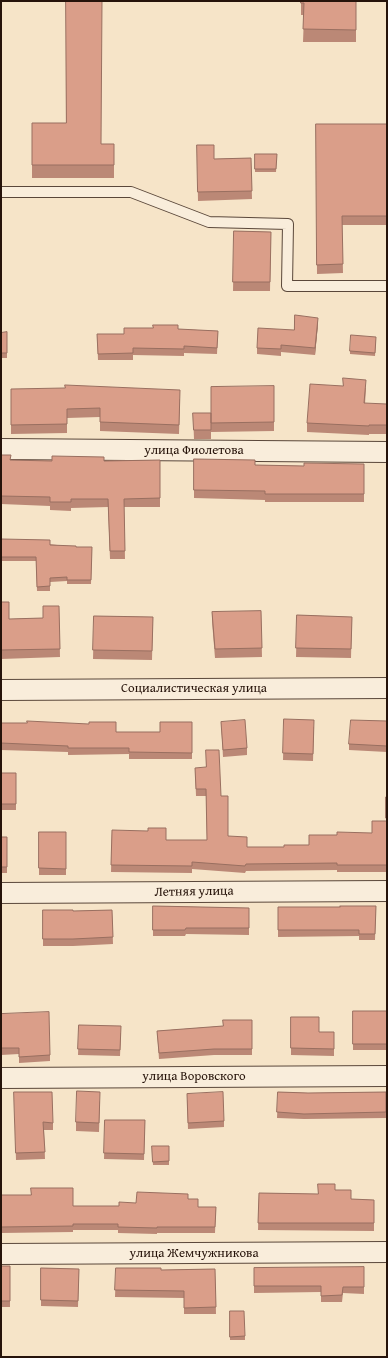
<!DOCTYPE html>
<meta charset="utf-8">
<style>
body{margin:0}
#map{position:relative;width:388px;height:1358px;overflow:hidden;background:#f6e4c8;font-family:"Gentium Book Plus",serif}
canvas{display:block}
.frame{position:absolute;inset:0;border:2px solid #26130a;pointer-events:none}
</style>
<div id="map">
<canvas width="388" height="1358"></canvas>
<div class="frame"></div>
</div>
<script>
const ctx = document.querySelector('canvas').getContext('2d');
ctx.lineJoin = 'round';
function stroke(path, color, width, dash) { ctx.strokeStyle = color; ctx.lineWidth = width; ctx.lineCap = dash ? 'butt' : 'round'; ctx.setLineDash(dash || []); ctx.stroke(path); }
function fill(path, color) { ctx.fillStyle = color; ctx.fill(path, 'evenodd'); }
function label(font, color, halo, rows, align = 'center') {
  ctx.font = font + ' "Gentium Book Plus",serif'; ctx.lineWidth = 4; ctx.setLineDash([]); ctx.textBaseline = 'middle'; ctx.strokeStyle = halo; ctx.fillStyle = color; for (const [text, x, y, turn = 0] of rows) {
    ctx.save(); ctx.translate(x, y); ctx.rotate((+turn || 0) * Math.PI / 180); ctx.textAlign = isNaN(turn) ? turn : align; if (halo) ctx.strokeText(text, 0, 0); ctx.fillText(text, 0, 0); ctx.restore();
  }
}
const service = new Path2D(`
 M 1,192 L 131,192 L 209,222 L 288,224 L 287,286 L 387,286`);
const minor = new Path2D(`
 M 1,449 L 387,452
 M 1,690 L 387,688
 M 1,893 L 387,891
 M 1,1078 L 387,1076
 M 1,1254 L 387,1252`);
stroke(service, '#5a473a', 12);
stroke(minor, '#5a473a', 22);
stroke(service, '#f9eddb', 10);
stroke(minor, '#f9eddb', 20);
fill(new Path2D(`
 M 301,1 L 356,1 L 356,42 L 303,42 L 304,15 L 301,15 Z
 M 32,123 L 101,144 L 114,144 L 114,178 L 32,178 Z
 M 316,124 L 387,124 L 387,225 L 342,225 L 343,273 L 317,274 Z
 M 197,145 L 214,159 L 251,158 L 252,199 L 198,201 Z
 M 255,154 L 277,154 L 276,172 L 255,172 Z
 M 234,231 L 271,232 L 270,291 L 233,291 Z
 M 318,324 L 315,355 L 281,352 L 281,356 L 257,354 L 257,348 L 294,330 Z
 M 178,329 L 218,331 L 217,354 L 184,353 L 184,356 L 133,355 L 133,360 L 98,360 L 97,334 L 124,334 Z
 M 7,332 L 7,358 L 1,358 L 1,333 Z
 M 376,340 L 375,356 L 350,354 L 350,351 Z
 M 274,386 L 274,431 L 211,432 L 211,417 L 211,439 L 194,439 L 193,413 L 211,413 Z
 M 343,386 L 366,388 L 365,404 L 387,404 L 387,434 L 369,434 L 369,435 L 307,432 L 307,423 Z
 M 11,389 L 180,399 L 179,434 L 100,431 L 100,417 L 67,418 L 67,433 L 11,434 Z
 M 1,455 L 10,460 L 104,461 L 160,460 L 160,507 L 124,507 L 125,559 L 110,559 L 108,507 L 71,508 L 71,511 L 50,510 L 50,506 L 1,504 Z
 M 194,459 L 255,465 L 304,466 L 364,464 L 364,502 L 265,502 L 265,500 L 194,498 Z
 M 1,539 L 76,547 L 92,547 L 91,584 L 67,584 L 67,581 L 50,582 L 50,591 L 37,591 L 36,561 L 1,561 Z
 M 1,602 L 9,619 L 43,618 L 59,606 L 60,657 L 1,659 Z
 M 261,611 L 262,657 L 215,658 L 212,621 L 212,612 Z
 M 297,615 L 352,617 L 351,658 L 296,657 Z
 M 94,616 L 153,617 L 152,660 L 93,659 Z
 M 284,719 L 314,727 L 313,761 L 283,760 Z
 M 387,721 L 387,752 L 349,750 L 349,744 Z
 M 192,722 L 192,759 L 129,759 L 129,754 L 68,755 L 68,752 L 1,750 L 1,723 L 27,723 L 116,732 L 160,732 Z
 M 221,722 L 247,748 L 247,755 L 223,757 Z
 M 195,768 L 221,796 L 228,836 L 247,847 L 284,847 L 309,845 L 337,835 L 372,833 L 386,821 L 386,797 L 387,797 L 387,872 L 337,872 L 337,870 L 246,871 L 245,873 L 192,869 L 192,873 L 111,872 L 112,830 L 166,840 L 207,840 L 206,796 L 196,796 Z
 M 1,773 L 16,773 L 16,810 L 1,810 Z
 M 39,832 L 66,832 L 66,875 L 39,875 Z
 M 1,837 L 7,837 L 7,873 L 1,873 Z
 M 153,906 L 249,908 L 249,935 L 186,934 L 185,936 L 153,936 Z
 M 376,906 L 375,940 L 359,940 L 359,936 L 278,937 L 278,907 L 340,907 Z
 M 43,910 L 73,911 L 112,910 L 113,944 L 73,946 L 43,946 Z
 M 353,1011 L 387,1011 L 387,1050 L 353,1050 Z
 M 1,1014 L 50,1055 L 50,1061 L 19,1063 L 19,1054 L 1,1055 Z
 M 291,1017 L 319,1032 L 334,1032 L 334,1056 L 291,1055 Z
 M 252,1020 L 252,1055 L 214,1055 L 159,1059 L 157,1031 L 223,1026 Z
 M 79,1025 L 121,1033 L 120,1056 L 78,1055 Z
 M 14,1092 L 53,1123 L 53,1130 L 44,1130 L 45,1159 L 16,1160 Z
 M 278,1092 L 308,1093 L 386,1092 L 386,1118 L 304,1119 L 277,1118 Z
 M 187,1100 L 224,1121 L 224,1127 L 188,1129 Z
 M 100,1101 L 99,1132 L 76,1131 L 76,1122 Z
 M 105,1120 L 145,1120 L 144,1160 L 104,1159 Z
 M 152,1146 L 169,1146 L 169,1165 L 153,1165 Z
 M 335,1190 L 351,1199 L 374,1200 L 374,1231 L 258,1230 L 259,1193 L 318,1194 Z
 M 1,1195 L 73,1206 L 119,1206 L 136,1203 L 188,1199 L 198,1207 L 216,1207 L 215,1233 L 157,1233 L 157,1234 L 118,1233 L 118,1230 L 73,1230 L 73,1232 L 1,1233 Z
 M 1,1266 L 10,1266 L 10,1307 L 1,1307 Z
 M 364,1267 L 364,1294 L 343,1293 L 342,1302 L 321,1302 L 321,1292 L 254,1293 L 254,1268 Z
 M 41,1268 L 79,1269 L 78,1307 L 41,1306 Z
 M 116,1268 L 161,1270 L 215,1269 L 216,1314 L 184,1314 L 184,1298 L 115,1297 Z
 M 230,1311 L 245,1336 L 245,1340 L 230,1340 Z`), '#bb8876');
fill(new Path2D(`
 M 318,318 L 318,324 L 315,355 L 315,348 Z`), '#996f60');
const building = new Path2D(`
 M 66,1 L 102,1 L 101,144 L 114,144 L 114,165 L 32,165 L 32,123 L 66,123 Z
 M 301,1 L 356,1 L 356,30 L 303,29 L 304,3 L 301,3 Z
 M 316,124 L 387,124 L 387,216 L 342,216 L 343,264 L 317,265 Z
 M 197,145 L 214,145 L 214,159 L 251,158 L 252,191 L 198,192 Z
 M 255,154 L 277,154 L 276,169 L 255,169 Z
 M 234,231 L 271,232 L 270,282 L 233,282 Z
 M 295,315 L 318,318 L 315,348 L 281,345 L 281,349 L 257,348 L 258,328 L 294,330 Z
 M 153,325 L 178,325 L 178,329 L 218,331 L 217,348 L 184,346 L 184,349 L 133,348 L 133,353 L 98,354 L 97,334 L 124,334 L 124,328 L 153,328 Z
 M 7,332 L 7,353 L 1,353 L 1,333 Z
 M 351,335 L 376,337 L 375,353 L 350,351 Z
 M 343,378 L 366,380 L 364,403 L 387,404 L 387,425 L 369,425 L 369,426 L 307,423 L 310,384 L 343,386 Z
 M 65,385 L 180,390 L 179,425 L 100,422 L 100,408 L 67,409 L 67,424 L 11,425 L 11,389 L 65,388 Z
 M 274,386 L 274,422 L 211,423 L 211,387 Z
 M 193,413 L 211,413 L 211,430 L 194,430 Z
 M 1,455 L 11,455 L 10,460 L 52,461 L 52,456 L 104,457 L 104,461 L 160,460 L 160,498 L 124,499 L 125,551 L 110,551 L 108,499 L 71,499 L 71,502 L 50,502 L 50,497 L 1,496 Z
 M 194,459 L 255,460 L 255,465 L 304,466 L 304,463 L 364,464 L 364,494 L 265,494 L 265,491 L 194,490 Z
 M 1,539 L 50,540 L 50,545 L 76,546 L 76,547 L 92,547 L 91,580 L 67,580 L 67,577 L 50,578 L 50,586 L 37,587 L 36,557 L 1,557 Z
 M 1,602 L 9,602 L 9,619 L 43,618 L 43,606 L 59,606 L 60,649 L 1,650 Z
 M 261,611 L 262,648 L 215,649 L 212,612 Z
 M 297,615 L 352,617 L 351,649 L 296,648 Z
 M 94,616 L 153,617 L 152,651 L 93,650 Z
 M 284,719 L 314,720 L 313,754 L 283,753 Z
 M 245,720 L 247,748 L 223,750 L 221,722 Z
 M 351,720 L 387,721 L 387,746 L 349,744 Z
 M 27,721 L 89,724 L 89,722 L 116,722 L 116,732 L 160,732 L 160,722 L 192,722 L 192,753 L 129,752 L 129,748 L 68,748 L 68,746 L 1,743 L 1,723 L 27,723 Z
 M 206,750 L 219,750 L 221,796 L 228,796 L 228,836 L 247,837 L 247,847 L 284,847 L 284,845 L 309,845 L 309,835 L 337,835 L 337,832 L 372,833 L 372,821 L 387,821 L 387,865 L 337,865 L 337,863 L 246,864 L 245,866 L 192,862 L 192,866 L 111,865 L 112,830 L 148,831 L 148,828 L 166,828 L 166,840 L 207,840 L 206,789 L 196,789 L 195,768 L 206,767 Z
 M 1,773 L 16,773 L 16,804 L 1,804 Z
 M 386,797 L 387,797 L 387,818 L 386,818 Z
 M 39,832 L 66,832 L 66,869 L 39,868 Z
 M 1,837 L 7,837 L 7,867 L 1,867 Z
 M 153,906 L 249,908 L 249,928 L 186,928 L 185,930 L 153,930 Z
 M 340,906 L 376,906 L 375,934 L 359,934 L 359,930 L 278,930 L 278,907 L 340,907 Z
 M 43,910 L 73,910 L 73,911 L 112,910 L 113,937 L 73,939 L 43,939 Z
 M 353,1011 L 387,1011 L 387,1044 L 353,1044 Z
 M 49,1012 L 50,1055 L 19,1057 L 19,1048 L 1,1048 L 1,1014 Z
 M 291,1017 L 319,1017 L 319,1032 L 334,1032 L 334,1049 L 291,1048 Z
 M 223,1020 L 252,1020 L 252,1049 L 214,1049 L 159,1053 L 157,1031 L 223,1026 Z
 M 79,1025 L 121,1026 L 120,1050 L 78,1049 Z
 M 77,1091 L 100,1092 L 99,1123 L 76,1122 Z
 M 14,1092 L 52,1092 L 53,1123 L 43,1122 L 45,1152 L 16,1153 Z
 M 223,1092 L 224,1121 L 188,1123 L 187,1094 Z
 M 278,1092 L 308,1093 L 386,1092 L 386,1112 L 304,1114 L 277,1112 Z
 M 105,1120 L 145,1120 L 144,1154 L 104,1153 Z
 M 152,1146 L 169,1146 L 169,1161 L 153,1162 Z
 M 318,1184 L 335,1184 L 335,1190 L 351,1190 L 351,1199 L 374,1200 L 374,1223 L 258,1223 L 259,1193 L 318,1194 Z
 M 31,1188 L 73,1188 L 73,1206 L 119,1206 L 119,1202 L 136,1203 L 137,1192 L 188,1194 L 188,1199 L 198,1199 L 198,1207 L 216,1207 L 215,1227 L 157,1227 L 157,1228 L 118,1227 L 118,1224 L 73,1224 L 73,1226 L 1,1227 L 1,1195 L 31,1195 Z
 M 1,1266 L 10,1266 L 10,1301 L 1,1301 Z
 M 364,1267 L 364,1287 L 343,1287 L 342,1295 L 321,1296 L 321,1286 L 254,1286 L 254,1268 Z
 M 41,1268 L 79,1269 L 78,1301 L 41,1300 Z
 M 116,1268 L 161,1268 L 161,1270 L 215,1269 L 216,1307 L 184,1308 L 184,1291 L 115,1290 Z
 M 230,1311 L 244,1311 L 245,1336 L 230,1337 Z`);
fill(building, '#da9e89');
stroke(building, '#996f60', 1);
label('13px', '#26130a', '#f9eddb', [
 ["улица Фиолетова",194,451],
 ["Социалистическая улица",194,689],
 ["Летняя улица",194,892,-1],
 ["улица Воровского",194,1077],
 ["улица Жемчужникова",194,1254]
]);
</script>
